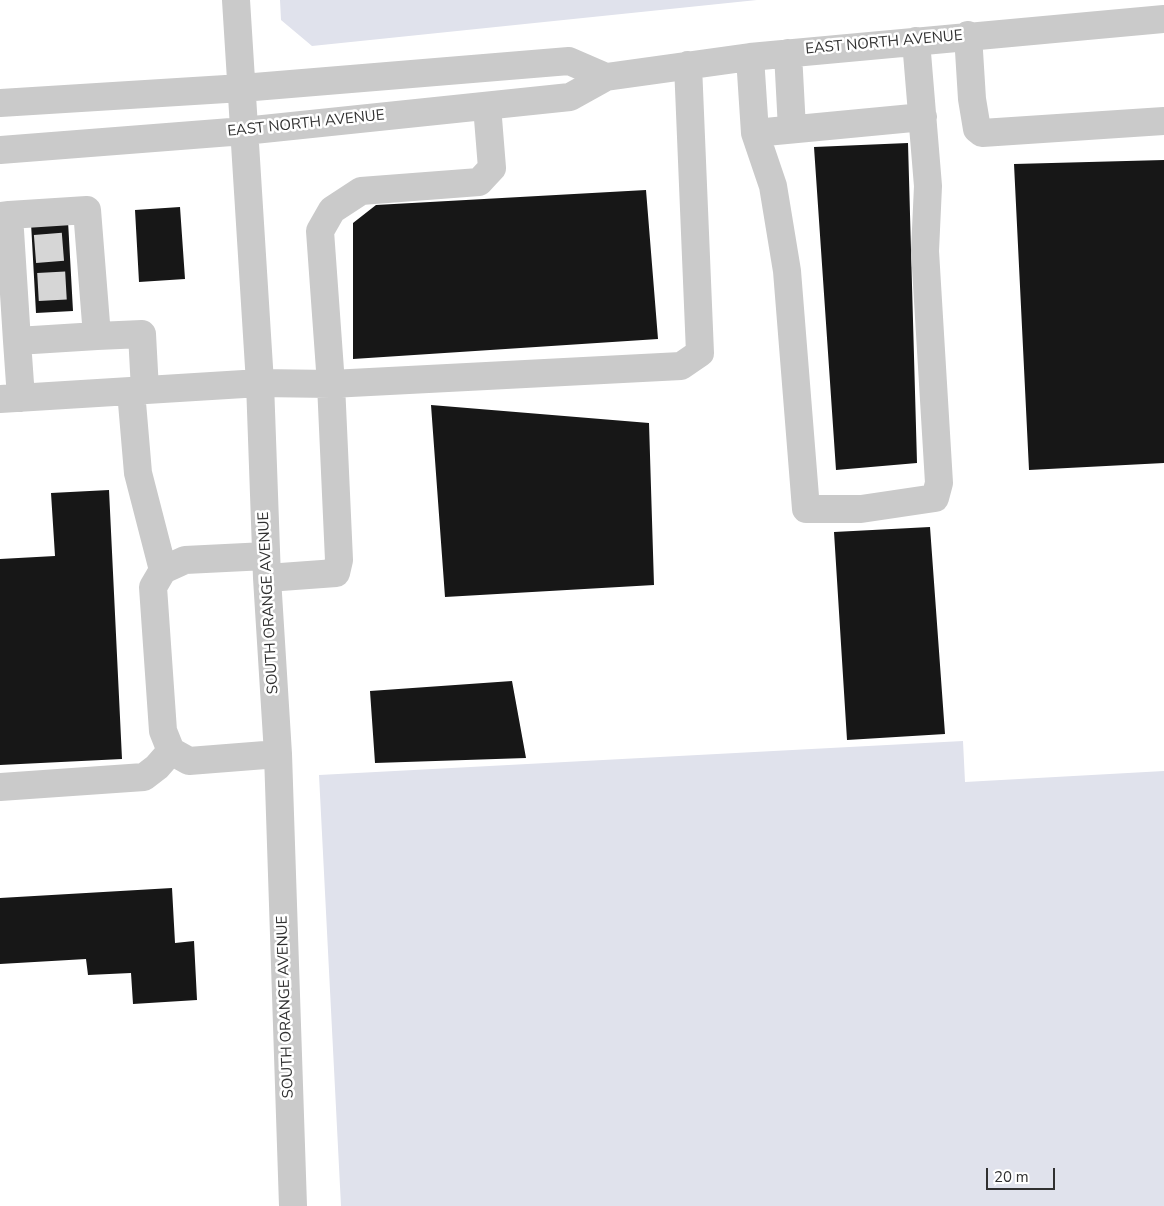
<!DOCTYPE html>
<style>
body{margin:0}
#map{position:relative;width:1164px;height:1206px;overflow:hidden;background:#fff;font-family:"Nunito Sans",sans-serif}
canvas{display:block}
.scale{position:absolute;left:986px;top:1168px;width:69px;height:22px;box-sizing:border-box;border:2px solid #303030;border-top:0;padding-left:6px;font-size:15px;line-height:18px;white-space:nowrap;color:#303030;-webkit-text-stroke:4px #fff;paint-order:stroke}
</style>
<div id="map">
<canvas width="1164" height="1206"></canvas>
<div class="scale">20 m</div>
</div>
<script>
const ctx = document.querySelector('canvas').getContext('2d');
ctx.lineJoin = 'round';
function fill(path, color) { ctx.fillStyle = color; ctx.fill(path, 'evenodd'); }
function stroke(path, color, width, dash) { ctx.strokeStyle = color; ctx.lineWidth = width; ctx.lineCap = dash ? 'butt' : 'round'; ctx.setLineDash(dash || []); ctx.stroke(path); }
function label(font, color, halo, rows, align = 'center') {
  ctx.font = font + ' "Nunito Sans",sans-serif'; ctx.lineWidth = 5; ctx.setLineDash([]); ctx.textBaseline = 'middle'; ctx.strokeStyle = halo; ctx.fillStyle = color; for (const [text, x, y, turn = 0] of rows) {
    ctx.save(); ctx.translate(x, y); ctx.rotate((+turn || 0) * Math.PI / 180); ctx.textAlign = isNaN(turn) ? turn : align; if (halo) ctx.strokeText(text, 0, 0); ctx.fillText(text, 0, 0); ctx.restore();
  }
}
fill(new Path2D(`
 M 280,0 L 757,0 L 312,46 L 281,20 Z
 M 963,741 L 965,782 L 1164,771 L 1164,1206 L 341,1206 L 319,775 Z`), '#e0e2ec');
fill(new Path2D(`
 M 908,143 L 917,463 L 836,470 L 814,147 Z
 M 1164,160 L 1164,463 L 1029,470 L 1014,164 Z
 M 646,190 L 658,339 L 353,359 L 353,223 L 376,205 Z
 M 180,207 L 185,279 L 139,282 L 135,210 Z
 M 68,221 L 73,311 L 36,313 L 31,223 Z
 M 431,405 L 649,423 L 654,585 L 445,597 Z
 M 109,490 L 122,759 L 0,765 L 0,559 L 55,556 L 51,493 Z
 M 930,527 L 945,734 L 847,740 L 834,532 Z
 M 512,681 L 526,758 L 375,763 L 370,691 Z
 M 172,888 L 175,943 L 194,941 L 197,1000 L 133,1004 L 131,973 L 88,975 L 86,959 L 0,964 L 0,898 Z`), '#171717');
stroke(new Path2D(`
 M 35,249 L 73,246
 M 38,287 L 73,285`), '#d6d6d6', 28, [28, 14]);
stroke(new Path2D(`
 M 236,0 L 260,383 L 267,578 L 278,754 L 293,1206
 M 968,35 L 972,99 L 977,129 L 982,133 L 1164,121
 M 788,53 L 792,129
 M 750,57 L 755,133 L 773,186 L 787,271 L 806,509 L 861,509 L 935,498 L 939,483 L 925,251 L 928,186 L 916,41
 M 0,103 L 242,88 L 569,61 L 606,77
 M 755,133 L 923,117
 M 0,150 L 244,131 L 570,97 L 606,77 L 750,57 L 1164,19
 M 0,216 L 9,215 L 87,210 L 97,336 L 17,341 L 9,215
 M 97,336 L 142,334 L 145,390
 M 17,341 L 21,398
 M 131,391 L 138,473 L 163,570
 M 0,399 L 260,383 L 331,384 L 681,366 L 700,353 L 688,65
 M 266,556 L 185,560 L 163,570 L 153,587 L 163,731 L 171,751 L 189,761 L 278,754
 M 267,578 L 336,573 L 339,560 L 331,384 L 320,231 L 332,210 L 361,191 L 479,182 L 492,168 L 487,106
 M 0,787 L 144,777 L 157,767 L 171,751`), '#cacaca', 28);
label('15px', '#303030', '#fff', [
 ["EAST NORTH AVENUE",884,43,-5],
 ["EAST NORTH AVENUE",306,124,-6],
 ["SOUTH ORANGE AVENUE",269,603,-93],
 ["SOUTH ORANGE AVENUE",286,1007,-92]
]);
</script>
